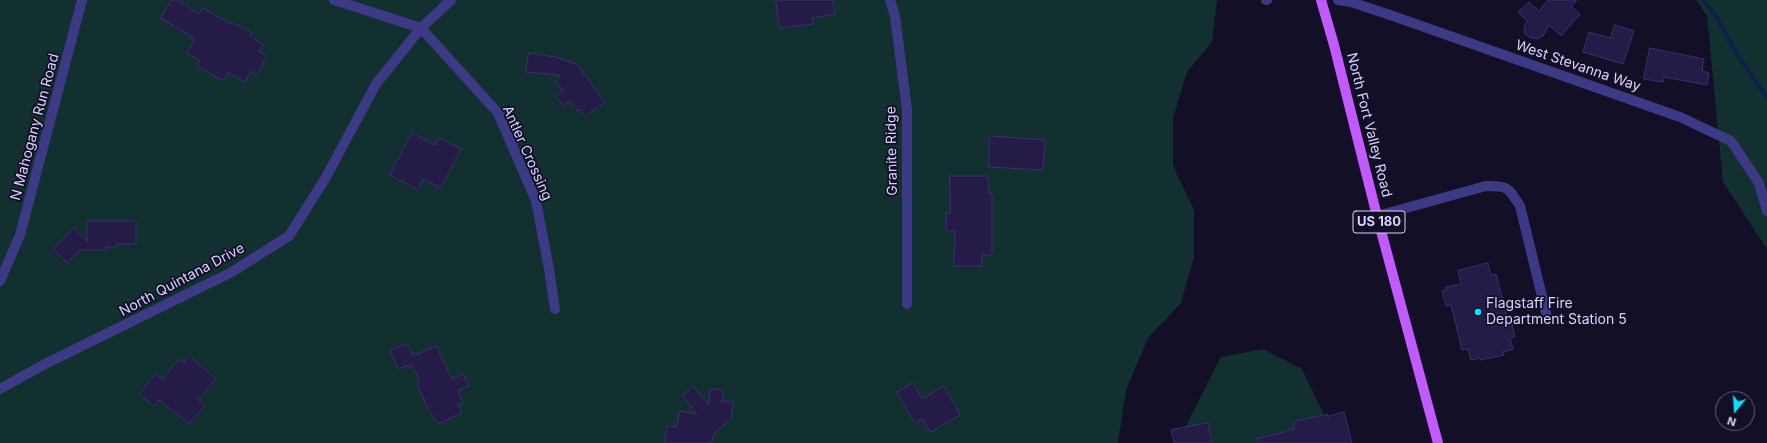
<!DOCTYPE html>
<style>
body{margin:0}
#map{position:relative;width:1767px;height:443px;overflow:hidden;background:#130f26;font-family:Inter,sans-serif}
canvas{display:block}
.north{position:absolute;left:1715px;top:391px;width:40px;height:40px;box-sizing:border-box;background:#130f26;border:1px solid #625e7d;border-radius:50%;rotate:198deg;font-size:11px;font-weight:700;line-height:16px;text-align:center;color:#d9d4ff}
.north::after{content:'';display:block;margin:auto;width:14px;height:18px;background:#00e5ff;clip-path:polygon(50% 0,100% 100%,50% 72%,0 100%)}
</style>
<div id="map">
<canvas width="1767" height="443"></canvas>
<div class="north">N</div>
</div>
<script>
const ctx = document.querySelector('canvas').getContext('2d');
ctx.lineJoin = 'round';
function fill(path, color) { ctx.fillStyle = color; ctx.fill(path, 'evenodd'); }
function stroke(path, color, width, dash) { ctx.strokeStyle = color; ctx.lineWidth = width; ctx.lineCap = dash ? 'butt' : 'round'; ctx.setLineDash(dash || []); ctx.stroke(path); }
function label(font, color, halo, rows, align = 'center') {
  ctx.font = font + ' Inter,sans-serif'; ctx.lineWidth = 3.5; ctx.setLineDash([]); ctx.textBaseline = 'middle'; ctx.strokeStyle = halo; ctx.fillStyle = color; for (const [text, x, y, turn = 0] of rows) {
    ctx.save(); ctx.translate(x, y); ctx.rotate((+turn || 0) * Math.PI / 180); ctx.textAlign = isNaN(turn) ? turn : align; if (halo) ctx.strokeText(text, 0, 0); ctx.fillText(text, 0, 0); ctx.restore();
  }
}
fill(new Path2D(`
 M 0,0 L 1217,0 L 1212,42 L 1187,72 L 1173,118 L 1173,166 L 1194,210 L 1194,257 L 1181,303 L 1148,338 L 1126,390 L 1118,443 L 0,443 Z
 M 1696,0 L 1767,0 L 1767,249 L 1723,182 L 1707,16 Z
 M 1263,349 L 1302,369 L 1323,413 L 1331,443 L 1177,443 L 1221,357 Z`), '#12302f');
stroke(new Path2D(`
 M 1703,0 L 1718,19 L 1735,51 L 1767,98`), '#0c2248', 4.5);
const building = new Path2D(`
 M 172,0 L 177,0 L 199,14 L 203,8 L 230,24 L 231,22 L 252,33 L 250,36 L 263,45 L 259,52 L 267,56 L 257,75 L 251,71 L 245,82 L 228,72 L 223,81 L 197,66 L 200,61 L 187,53 L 195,39 L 161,18 Z
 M 776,0 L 833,0 L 835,14 L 812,18 L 813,24 L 780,28 Z
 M 1548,0 L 1577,0 L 1571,6 L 1580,14 L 1561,36 L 1549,25 L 1543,36 L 1538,39 L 1531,38 L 1525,34 L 1524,27 L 1527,21 L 1518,12 L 1529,2 L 1539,11 Z
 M 1615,25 L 1634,31 L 1623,64 L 1583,52 L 1589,32 L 1610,38 Z
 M 1650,48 L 1704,59 L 1702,71 L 1709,73 L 1707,85 L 1664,77 L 1663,82 L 1644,79 Z
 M 529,53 L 555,57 L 576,64 L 605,102 L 585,116 L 579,109 L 577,111 L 570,101 L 563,106 L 556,96 L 564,90 L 555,83 L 560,75 L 526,72 Z
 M 412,133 L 435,145 L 439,138 L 461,149 L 441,188 L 423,179 L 418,190 L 390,175 Z
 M 990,136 L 1045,140 L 1043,170 L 989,167 Z
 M 950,176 L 988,176 L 989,193 L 992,193 L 992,255 L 982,255 L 982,266 L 954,266 L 955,231 L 946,231 L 946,213 L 950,213 Z
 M 87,221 L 136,221 L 136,244 L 117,244 L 117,247 L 106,247 L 106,250 L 80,250 L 67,263 L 53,249 L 74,228 L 87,241 Z
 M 1488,263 L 1491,275 L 1496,274 L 1508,321 L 1511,320 L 1515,337 L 1510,338 L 1513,349 L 1503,352 L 1504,355 L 1481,360 L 1480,358 L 1471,360 L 1468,349 L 1462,350 L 1451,305 L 1446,306 L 1442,291 L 1446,290 L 1446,287 L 1461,284 L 1458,271 Z
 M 407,344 L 413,356 L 436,346 L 452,379 L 463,374 L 469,386 L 458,390 L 463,403 L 458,405 L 462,413 L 438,424 L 427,407 L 418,385 L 419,379 L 411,364 L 399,369 L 390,351 Z
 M 189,356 L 216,379 L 198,400 L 205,405 L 189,424 L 159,400 L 154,406 L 139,394 L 156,374 L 163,379 L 179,359 L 183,363 Z
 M 913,383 L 922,399 L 944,386 L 960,415 L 930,432 L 922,419 L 915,423 L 897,393 Z
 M 694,387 L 709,405 L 710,389 L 723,390 L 722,401 L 733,402 L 731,419 L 714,433 L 712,441 L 708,443 L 665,443 L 667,426 L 677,427 L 679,411 L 697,414 L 683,396 Z
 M 1344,412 L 1352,443 L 1258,443 L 1257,439 L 1294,429 L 1293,422 L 1327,414 L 1328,416 Z
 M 1208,423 L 1212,443 L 1174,443 L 1171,430 Z`);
fill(building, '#241b47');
stroke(building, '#3b2d73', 1);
stroke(new Path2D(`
 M 334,0 L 421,28 L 498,113 L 536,201 L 549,269 L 555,309
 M 890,0 L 895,16 L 907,110 L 907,304
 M 1266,0 L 1267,0
 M 1338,0 L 1351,2 L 1393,16 L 1680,117 L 1731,141 L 1759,183 L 1767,211
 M 1377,216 L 1486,186 C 1508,186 1508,187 1520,206 L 1548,321
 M 0,281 L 20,235 L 82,0
 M 0,389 L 43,365 L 232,272 L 289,236 L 325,179 L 376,84 L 421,28 L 451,0`), '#3d3a85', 10);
stroke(new Path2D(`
 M 1321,0 L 1334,45 L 1377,216 L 1438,443`), '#c25bff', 10);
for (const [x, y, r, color] of [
 [1478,312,4,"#00e5ff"]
]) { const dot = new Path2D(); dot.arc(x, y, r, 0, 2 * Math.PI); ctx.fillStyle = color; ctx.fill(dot); stroke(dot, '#130f26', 1.5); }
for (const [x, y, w] of [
 [1379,222,52]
]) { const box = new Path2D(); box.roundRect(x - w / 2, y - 11, w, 22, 3); ctx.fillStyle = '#130f26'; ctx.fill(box); stroke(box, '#d9d4ff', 1); }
label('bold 13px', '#d9d4ff', null, [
 ["US 180",1379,222]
]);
label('14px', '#d9d4ff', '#130f26', [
 ["West Stevanna Way",1578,66,19],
 ["North Fort Valley Road",1369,125,76],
 ["N Mahogany Run Road",35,127,-75],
 ["Granite Ridge",892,151,-91],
 ["Antler Crossing",527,153,66],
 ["North Quintana Drive",182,280,-28]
]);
label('14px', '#d9d4ff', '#130f26', [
 ["Flagstaff Fire",1486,304],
 ["Department Station 5",1486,320]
], 'left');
</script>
